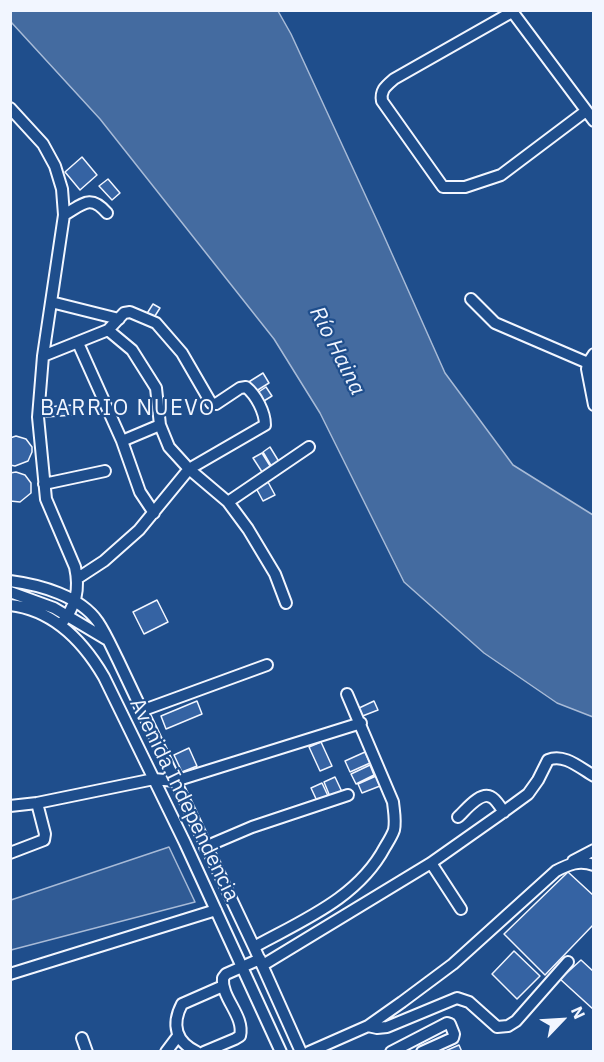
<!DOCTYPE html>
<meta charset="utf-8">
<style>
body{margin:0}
#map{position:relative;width:604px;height:1062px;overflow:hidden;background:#1f4e8c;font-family:"IBM Plex Sans",sans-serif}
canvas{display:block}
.frame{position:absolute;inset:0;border:12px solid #f2f6ff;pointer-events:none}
.north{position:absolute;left:532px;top:990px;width:60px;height:60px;-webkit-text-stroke:4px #1f4e8c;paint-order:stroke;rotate:65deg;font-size:16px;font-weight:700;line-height:24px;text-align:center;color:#f2f6ff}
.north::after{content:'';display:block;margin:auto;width:21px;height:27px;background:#f2f6ff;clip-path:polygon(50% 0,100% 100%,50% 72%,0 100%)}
</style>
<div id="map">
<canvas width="604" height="1062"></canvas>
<div class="frame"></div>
<div class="north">N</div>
</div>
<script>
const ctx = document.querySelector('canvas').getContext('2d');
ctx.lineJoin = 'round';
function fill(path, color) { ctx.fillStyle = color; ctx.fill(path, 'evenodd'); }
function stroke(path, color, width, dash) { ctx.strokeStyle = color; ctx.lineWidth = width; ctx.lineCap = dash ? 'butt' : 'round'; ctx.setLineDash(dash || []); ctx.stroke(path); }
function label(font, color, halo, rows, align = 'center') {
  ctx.font = font + ' "IBM Plex Sans",sans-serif'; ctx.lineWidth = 4.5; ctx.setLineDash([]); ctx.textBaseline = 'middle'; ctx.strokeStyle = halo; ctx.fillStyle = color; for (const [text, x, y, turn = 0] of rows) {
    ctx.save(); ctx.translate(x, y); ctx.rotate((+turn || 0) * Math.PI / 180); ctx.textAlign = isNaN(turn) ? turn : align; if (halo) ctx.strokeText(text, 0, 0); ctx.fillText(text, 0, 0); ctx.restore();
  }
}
const built = new Path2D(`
 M 169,847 L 195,902 L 11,950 L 11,900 Z`);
fill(built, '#305b95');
stroke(built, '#a8bbd7', 1.5);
const water = new Path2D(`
 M 11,10 L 278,11 L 291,34 L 380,227 L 445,373 L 513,465 L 593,515 L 593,717 L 557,703 L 484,653 L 404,582 L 320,413 L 274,339 L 100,119 L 11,22 Z`);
fill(water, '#446ba0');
stroke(water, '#a8bbd7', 1.5);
const building = new Path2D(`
 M 82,157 L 97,175 L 80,190 L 65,172 Z
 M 108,179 L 120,193 L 112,200 L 99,186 Z
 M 153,304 L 160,308 L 153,319 L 146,315 Z
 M 263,373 L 269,383 L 253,393 L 247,383 Z
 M 266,387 L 272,396 L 259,404 L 254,395 Z
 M 73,405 L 74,415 L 46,417 L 45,407 Z
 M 16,436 L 26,439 L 32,447 L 32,452 L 28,461 L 15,466 L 10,465 L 10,438 Z
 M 270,447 L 281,465 L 273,469 L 263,452 Z
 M 262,453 L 272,469 L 264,475 L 253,458 Z
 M 16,472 L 25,475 L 31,483 L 31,493 L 20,502 L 10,501 L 10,473 Z
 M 268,482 L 275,495 L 263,501 L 256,488 Z
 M 157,600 L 168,622 L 144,634 L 133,612 Z
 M 197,701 L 202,714 L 166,729 L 161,716 Z
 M 374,701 L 378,710 L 360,717 L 357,709 Z
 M 321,742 L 332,766 L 320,771 L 309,747 Z
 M 189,748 L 197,766 L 182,772 L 174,755 Z
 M 365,752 L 370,763 L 350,772 L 345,761 Z
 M 370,765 L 374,775 L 356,784 L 351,774 Z
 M 376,776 L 380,786 L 362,793 L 358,784 Z
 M 335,777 L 343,794 L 331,799 L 324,782 Z
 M 322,783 L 329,798 L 318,803 L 311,788 Z
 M 568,872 L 594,896 L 594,924 L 545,975 L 504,934 Z
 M 514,951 L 540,976 L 517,999 L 492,974 Z
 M 581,960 L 594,972 L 594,1010 L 560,979 Z
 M 459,1045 L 462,1052 L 443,1052 Z`);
fill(building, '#3563a3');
stroke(building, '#f2f6ff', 1.5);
const minor = new Path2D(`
 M 511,10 L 594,121
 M 512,12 L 394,79 C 386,86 380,90 382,101 L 443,187 L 465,187 L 501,175 L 586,111
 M 10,108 L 43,144 L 55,166 L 62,189 L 64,215 L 43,356 L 38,417 L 46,499 L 75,567 C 80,590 76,606 61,624
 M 64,215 C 82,205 90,193 107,213
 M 471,299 L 495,323 L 588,363
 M 51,302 L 119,319
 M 108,330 L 132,350 L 156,388 L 160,425 L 169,447 L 189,469 L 228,502 L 248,529 L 275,574 L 286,603
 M 78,343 L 122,441 L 140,492 L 154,513
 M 594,354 L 588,363 L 587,369 L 594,405
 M 43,356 L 108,330 L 124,313 L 130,312 L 156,323 L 182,353 L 211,403 L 216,404 L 240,388 L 246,387 C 256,395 265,412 265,425 L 189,469 L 139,530 L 104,561 L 78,578
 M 122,441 L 160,425
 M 44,484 L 105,471
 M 228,502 L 309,447
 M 10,581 C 41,585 80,596 98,622 C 106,634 112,648 118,660 L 254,947 L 301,1052
 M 10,592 L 54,608 L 106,639
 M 10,605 C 54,610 83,641 104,677 L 185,843 L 281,1052
 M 141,711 L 267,665
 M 10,806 L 37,803 L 154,779 L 175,781 L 361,723
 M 458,817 C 465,811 480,791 491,797 C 496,799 500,807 504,812
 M 205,847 L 252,827 L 348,795
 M 10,853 L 44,840 L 45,834 L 37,803
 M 573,861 L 594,850
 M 431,863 L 461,909
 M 254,947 C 303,920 358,898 385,847 C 388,842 392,836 394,830 C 396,821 394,812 393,802 L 347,694
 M 263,965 L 431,863 L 502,813 L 528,794 L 538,780 L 548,760 C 564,753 580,768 594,776
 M 10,974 L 216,910
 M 368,1026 L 377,1028 L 387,1027 L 457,998 L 469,1002 L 497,1027 L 508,1026 L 516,1021 L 568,962
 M 82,1038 L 87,1052
 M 166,1052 L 178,1036
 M 197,1052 C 176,1042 171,1025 182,1004 L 223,986
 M 204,1052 L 235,1039 L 240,1036 C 245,1016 221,998 223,978 L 226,974 L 260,959
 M 309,1052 L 368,1026 L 402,1002 L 453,964 L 556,871 C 569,864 579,860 594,865
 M 391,1052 L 447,1023 L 450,1024 L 454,1034 L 453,1038 L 422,1052`);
stroke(minor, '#f2f6ff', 14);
stroke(minor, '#1f4e8c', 10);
label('21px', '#f2f6ff', '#1f4e8c', [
 ["Avenida Independencia",184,800,64]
]);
label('italic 22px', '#f2f6ff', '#1f4e8c', [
 ["Río Haina",337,351,63]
]);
ctx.letterSpacing = '1.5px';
label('22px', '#f2f6ff', '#1f4e8c', [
 ["BARRIO NUEVO",128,409]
]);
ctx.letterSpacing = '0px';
</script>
